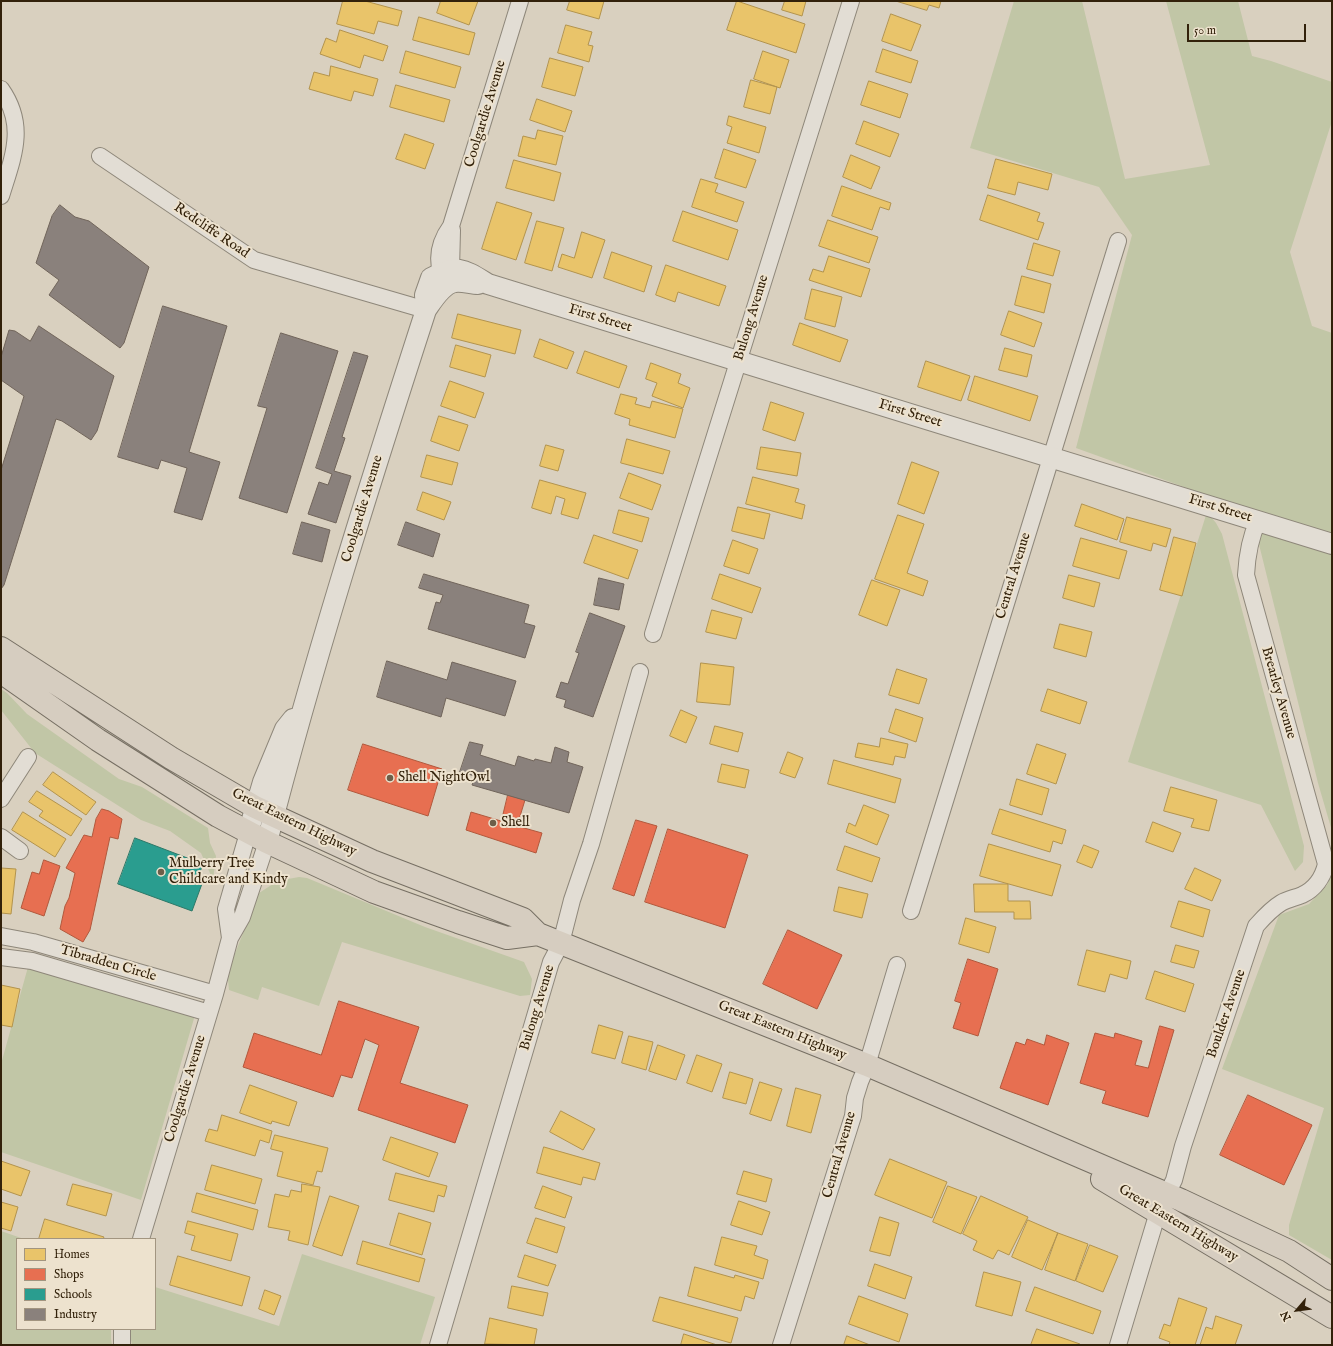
<!DOCTYPE html>
<style>
body{margin:0}
#map{position:relative;width:1333px;height:1346px;overflow:hidden;background:#d9d0bf;font-family:"IM FELL English",serif}
canvas{display:block}
.frame{position:absolute;inset:0;border:2px solid #32210a;pointer-events:none}
.legend{position:absolute;left:16px;top:1238px;width:140px;height:92px;box-sizing:border-box;background:#ede2ce;border:1px solid #a29580;margin:0;padding:5px 7px;list-style:none;font-size:12px;color:#32210a}
.legend li{display:flex;align-items:center;gap:8px;height:20px}
.legend b{width:20px;border:1px solid #a29580}
.north{position:absolute;left:1277px;top:1290px;width:40px;height:40px;-webkit-text-stroke:3px #ede2ce;paint-order:stroke;rotate:242deg;font-size:11px;font-weight:700;line-height:16px;text-align:center;color:#32210a}
.north::after{content:'';display:block;margin:auto;width:14px;height:18px;background:#32210a;clip-path:polygon(50% 0,100% 100%,50% 72%,0 100%)}
.scale{position:absolute;left:1187px;top:24px;width:119px;height:18px;box-sizing:border-box;border:2px solid #32210a;border-top:0;padding-left:5px;font-size:12px;line-height:14px;white-space:nowrap;color:#32210a;-webkit-text-stroke:3px #ede2ce;paint-order:stroke}
</style>
<div id="map">
<canvas width="1333" height="1346"></canvas>
<div class="frame"></div>
<ul class="legend">
<li><b style="height:11px;background:#e9c46a"></b>Homes</li>
<li><b style="height:11px;background:#e76f51"></b>Shops</li>
<li><b style="height:11px;background:#2a9d8f"></b>Schools</li>
<li><b style="height:11px;background:#8a817c"></b>Industry</li>
</ul>
<div class="north">N</div>
<div class="scale">50 m</div>
</div>
<script>
const ctx = document.querySelector('canvas').getContext('2d');
ctx.lineJoin = 'round';
function fill(path, color) { ctx.fillStyle = color; ctx.fill(path, 'evenodd'); }
function stroke(path, color, width, dash) { ctx.strokeStyle = color; ctx.lineWidth = width; ctx.lineCap = dash ? 'butt' : 'round'; ctx.setLineDash(dash || []); ctx.stroke(path); }
function label(font, color, halo, rows, align = 'center') {
  ctx.font = font + ' "IM FELL English",serif'; ctx.lineWidth = 4; ctx.setLineDash([]); ctx.textBaseline = 'middle'; ctx.strokeStyle = halo; ctx.fillStyle = color; for (const [text, x, y, turn = 0] of rows) {
    ctx.save(); ctx.translate(x, y); ctx.rotate((+turn || 0) * Math.PI / 180); ctx.textAlign = isNaN(turn) ? turn : align; if (halo) ctx.strokeText(text, 0, 0); ctx.fillText(text, 0, 0); ctx.restore();
  }
}
fill(new Path2D(`
 M 1014,1 L 1082,1 L 1125,179 L 1210,165 L 1166,1 L 1238,1 L 1252,56 L 1271,61 L 1332,82 L 1332,121 L 1290,252 L 1312,326 L 1332,333 L 1332,831 L 1318,783 L 1250,508 L 1198,492 L 1076,448 L 1132,235 L 1099,187 L 970,148 Z
 M 1207,512 L 1216,523 L 1222,534 L 1304,846 L 1303,862 L 1295,871 L 1261,805 L 1128,762 Z
 M 1,689 L 7,693 L 27,714 L 119,779 L 142,787 L 208,828 L 210,843 L 216,856 L 213,880 L 201,853 L 170,831 L 141,820 L 35,753 L 1,710 Z
 M 1332,873 L 1332,1260 L 1289,1235 L 1289,1225 L 1324,1108 L 1222,1069 L 1279,915 L 1309,904 L 1327,885 Z
 M 299,877 L 307,878 L 425,927 L 524,962 L 532,979 L 530,995 L 520,996 L 342,942 L 319,1006 L 262,987 L 258,1000 L 229,990 L 228,980 L 230,966 L 259,893 L 273,884 L 288,879 Z
 M 28,967 L 195,1015 L 141,1200 L 1,1152 L 1,1064 Z
 M 1,1231 L 24,1239 L 17,1239 L 17,1329 L 111,1329 L 111,1339 L 112,1345 L 1,1345 Z
 M 302,1254 L 435,1297 L 420,1345 L 132,1345 L 129,1329 L 155,1329 L 155,1287 L 279,1326 Z`), '#c1c6a6');
const homes = new Path2D(`
 M 343,1 L 365,1 L 402,11 L 398,26 L 378,21 L 374,34 L 337,24 Z
 M 441,1 L 478,1 L 469,25 L 437,13 Z
 M 570,1 L 604,1 L 599,19 L 567,10 Z
 M 737,1 L 805,24 L 796,53 L 727,30 Z
 M 785,1 L 806,1 L 802,16 L 782,10 Z
 M 896,1 L 941,1 L 939,8 L 929,5 L 927,10 Z
 M 891,14 L 921,25 L 911,51 L 882,41 Z
 M 419,17 L 475,33 L 469,55 L 413,40 Z
 M 566,25 L 592,32 L 588,45 L 593,46 L 589,62 L 558,53 Z
 M 340,30 L 388,46 L 383,61 L 364,55 L 360,68 L 320,54 L 326,38 L 336,42 Z
 M 883,49 L 918,61 L 911,83 L 876,72 Z
 M 406,51 L 461,67 L 455,88 L 400,73 Z
 M 763,51 L 789,60 L 780,88 L 754,79 Z
 M 550,58 L 583,67 L 575,96 L 542,87 Z
 M 331,66 L 378,79 L 373,96 L 354,91 L 351,101 L 309,89 L 314,72 L 329,76 Z
 M 751,80 L 777,87 L 770,114 L 744,107 Z
 M 869,81 L 908,94 L 900,118 L 861,105 Z
 M 396,85 L 450,100 L 444,122 L 390,107 Z
 M 537,99 L 572,111 L 565,132 L 530,120 Z
 M 729,116 L 766,127 L 759,153 L 727,143 L 732,127 L 727,125 Z
 M 864,121 L 899,134 L 890,157 L 856,144 Z
 M 538,130 L 563,136 L 556,165 L 518,156 L 523,136 L 535,139 Z
 M 405,134 L 434,144 L 425,169 L 396,159 Z
 M 724,149 L 756,160 L 746,188 L 715,178 Z
 M 851,155 L 880,167 L 871,189 L 843,177 Z
 M 996,159 L 1052,174 L 1048,190 L 1018,182 L 1015,195 L 988,188 Z
 M 514,160 L 561,173 L 554,201 L 506,188 Z
 M 701,179 L 718,184 L 715,192 L 744,202 L 737,222 L 692,207 Z
 M 842,186 L 891,203 L 889,210 L 880,207 L 872,230 L 832,216 Z
 M 988,195 L 1040,213 L 1037,221 L 1044,223 L 1038,240 L 980,220 Z
 M 497,202 L 532,213 L 516,260 L 482,249 Z
 M 683,211 L 738,230 L 728,260 L 673,241 Z
 M 828,220 L 878,237 L 869,263 L 819,246 Z
 M 537,221 L 564,228 L 552,271 L 525,263 Z
 M 582,232 L 605,240 L 592,278 L 558,267 L 562,254 L 574,258 Z
 M 1034,243 L 1060,251 L 1053,276 L 1027,269 Z
 M 612,252 L 652,266 L 644,292 L 604,278 Z
 M 829,256 L 870,269 L 861,297 L 809,280 L 813,269 L 823,272 Z
 M 666,265 L 726,286 L 719,306 L 678,292 L 675,302 L 656,295 Z
 M 1022,276 L 1051,284 L 1044,313 L 1015,305 Z
 M 812,289 L 842,297 L 835,327 L 805,319 Z
 M 1009,311 L 1042,323 L 1034,347 L 1001,335 Z
 M 458,314 L 521,330 L 515,354 L 452,338 Z
 M 800,323 L 848,340 L 840,362 L 793,345 Z
 M 540,339 L 574,352 L 567,369 L 534,357 Z
 M 456,345 L 491,355 L 485,377 L 450,367 Z
 M 1005,348 L 1032,355 L 1027,377 L 999,370 Z
 M 585,351 L 627,366 L 619,388 L 577,373 Z
 M 926,361 L 970,376 L 961,401 L 918,387 Z
 M 651,363 L 681,374 L 678,383 L 690,388 L 683,408 L 652,396 L 657,383 L 646,379 Z
 M 975,376 L 1038,396 L 1030,421 L 968,400 Z
 M 450,381 L 484,393 L 475,418 L 441,406 Z
 M 621,394 L 637,398 L 635,404 L 650,408 L 652,401 L 683,409 L 675,438 L 629,425 L 630,419 L 615,414 Z
 M 771,402 L 804,413 L 795,441 L 763,430 Z
 M 439,416 L 468,425 L 459,451 L 431,441 Z
 M 627,439 L 670,451 L 663,474 L 621,463 Z
 M 546,445 L 564,450 L 558,471 L 540,466 Z
 M 761,447 L 801,453 L 797,476 L 757,469 Z
 M 427,455 L 458,463 L 452,485 L 421,477 Z
 M 912,462 L 939,472 L 924,514 L 898,504 Z
 M 629,473 L 661,485 L 652,510 L 620,498 Z
 M 753,477 L 799,489 L 795,502 L 805,505 L 802,519 L 746,504 Z
 M 540,480 L 586,493 L 578,519 L 561,514 L 565,499 L 556,496 L 551,514 L 532,508 Z
 M 423,492 L 451,502 L 444,520 L 417,510 Z
 M 1082,504 L 1124,519 L 1117,540 L 1075,526 Z
 M 738,507 L 770,514 L 764,539 L 732,531 Z
 M 619,510 L 649,518 L 642,542 L 613,533 Z
 M 898,515 L 924,524 L 907,573 L 928,581 L 923,596 L 875,579 Z
 M 1127,517 L 1171,529 L 1166,547 L 1153,543 L 1151,551 L 1120,542 Z
 M 594,535 L 638,550 L 628,579 L 584,563 Z
 M 1174,537 L 1196,543 L 1182,596 L 1160,590 Z
 M 1081,538 L 1127,551 L 1119,579 L 1073,566 Z
 M 733,540 L 758,549 L 749,574 L 724,566 Z
 M 720,574 L 761,588 L 752,613 L 712,599 Z
 M 1069,575 L 1100,583 L 1094,607 L 1063,598 Z
 M 872,580 L 900,590 L 887,626 L 859,615 Z
 M 712,610 L 742,618 L 736,639 L 706,632 Z
 M 1060,624 L 1092,632 L 1086,657 L 1054,648 Z
 M 701,663 L 734,667 L 730,705 L 697,702 Z
 M 897,669 L 927,679 L 919,704 L 889,695 Z
 M 1048,689 L 1087,702 L 1080,724 L 1041,711 Z
 M 896,709 L 923,718 L 916,742 L 889,732 Z
 M 681,710 L 697,717 L 686,743 L 670,736 Z
 M 715,726 L 743,733 L 738,752 L 710,744 Z
 M 881,738 L 908,744 L 905,758 L 895,756 L 893,765 L 855,757 L 858,743 L 879,747 Z
 M 1037,744 L 1066,754 L 1056,784 L 1027,774 Z
 M 788,752 L 803,758 L 795,778 L 780,773 Z
 M 834,760 L 901,779 L 895,803 L 828,784 Z
 M 722,764 L 749,770 L 745,788 L 718,782 Z
 M 53,772 L 96,802 L 86,815 L 43,785 Z
 M 1017,779 L 1049,789 L 1042,815 L 1010,805 Z
 M 1171,787 L 1217,800 L 1209,831 L 1191,827 L 1194,819 L 1164,811 Z
 M 37,791 L 82,819 L 71,836 L 39,816 L 43,811 L 29,802 Z
 M 864,805 L 889,815 L 877,845 L 846,832 L 849,823 L 855,826 Z
 M 1000,809 L 1066,830 L 1062,844 L 1053,841 L 1050,852 L 992,834 Z
 M 23,812 L 66,839 L 55,857 L 12,830 Z
 M 1153,822 L 1181,833 L 1173,852 L 1146,842 Z
 M 989,844 L 1061,865 L 1052,896 L 980,876 Z
 M 1084,845 L 1099,851 L 1092,868 L 1077,862 Z
 M 845,846 L 880,858 L 872,882 L 837,870 Z
 M 1,868 L 16,869 L 11,914 L 1,913 Z
 M 1195,868 L 1221,880 L 1212,901 L 1185,889 Z
 M 974,884 L 1008,884 L 1008,901 L 1030,901 L 1031,919 L 1014,919 L 1014,912 L 975,912 Z
 M 839,887 L 868,894 L 862,918 L 834,911 Z
 M 1179,901 L 1210,910 L 1203,937 L 1171,927 Z
 M 966,918 L 996,927 L 989,953 L 959,944 Z
 M 1176,945 L 1199,951 L 1194,968 L 1171,962 Z
 M 1087,950 L 1131,961 L 1127,979 L 1110,974 L 1105,992 L 1078,985 Z
 M 1155,971 L 1194,984 L 1185,1012 L 1146,999 Z
 M 1,985 L 20,989 L 12,1027 L 1,1025 Z
 M 599,1025 L 623,1032 L 615,1059 L 592,1053 Z
 M 629,1036 L 653,1042 L 646,1070 L 622,1063 Z
 M 658,1045 L 685,1055 L 676,1080 L 649,1071 Z
 M 697,1055 L 722,1064 L 712,1092 L 687,1083 Z
 M 730,1072 L 753,1079 L 746,1104 L 723,1098 Z
 M 760,1082 L 782,1089 L 771,1121 L 750,1114 Z
 M 250,1085 L 297,1102 L 289,1126 L 272,1121 L 271,1124 L 240,1113 Z
 M 796,1088 L 821,1095 L 811,1133 L 787,1126 Z
 M 561,1111 L 595,1129 L 583,1150 L 550,1132 Z
 M 222,1115 L 272,1131 L 269,1143 L 260,1140 L 255,1156 L 205,1141 L 209,1129 L 217,1131 Z
 M 275,1135 L 328,1148 L 322,1172 L 317,1171 L 313,1185 L 277,1176 L 283,1152 L 271,1149 Z
 M 391,1137 L 438,1153 L 429,1177 L 383,1160 Z
 M 544,1147 L 600,1163 L 595,1180 L 583,1177 L 581,1185 L 537,1173 Z
 M 890,1159 L 947,1182 L 932,1218 L 875,1195 Z
 M 1,1161 L 30,1171 L 21,1196 L 1,1189 Z
 M 212,1165 L 262,1179 L 255,1204 L 205,1190 Z
 M 744,1171 L 772,1179 L 766,1202 L 737,1194 Z
 M 396,1173 L 447,1186 L 444,1197 L 438,1195 L 434,1212 L 389,1200 Z
 M 73,1184 L 112,1194 L 106,1216 L 67,1205 Z
 M 302,1184 L 320,1187 L 308,1245 L 288,1240 L 290,1231 L 268,1227 L 275,1194 L 289,1197 L 291,1190 L 301,1192 Z
 M 543,1186 L 572,1197 L 565,1218 L 535,1208 Z
 M 948,1186 L 977,1197 L 961,1234 L 933,1222 Z
 M 197,1193 L 258,1210 L 253,1230 L 192,1212 Z
 M 330,1196 L 359,1206 L 342,1256 L 313,1246 Z
 M 981,1196 L 1028,1217 L 1009,1255 L 998,1250 L 993,1259 L 973,1250 L 977,1241 L 963,1234 Z
 M 739,1201 L 770,1212 L 762,1235 L 731,1225 Z
 M 1,1202 L 18,1207 L 11,1231 L 1,1228 Z
 M 399,1213 L 431,1223 L 422,1255 L 390,1245 Z
 M 880,1217 L 899,1223 L 890,1256 L 870,1251 Z
 M 536,1218 L 565,1227 L 557,1253 L 527,1243 Z
 M 45,1219 L 104,1237 L 103,1239 L 39,1239 Z
 M 1028,1220 L 1058,1233 L 1042,1270 L 1012,1257 Z
 M 188,1221 L 238,1234 L 231,1261 L 191,1250 L 195,1236 L 185,1233 Z
 M 1058,1233 L 1088,1244 L 1075,1281 L 1045,1270 Z
 M 722,1237 L 757,1246 L 754,1255 L 768,1260 L 763,1279 L 715,1265 Z
 M 363,1241 L 425,1259 L 419,1282 L 357,1264 Z
 M 1090,1245 L 1118,1256 L 1103,1292 L 1076,1281 Z
 M 525,1255 L 556,1265 L 548,1286 L 518,1277 Z
 M 178,1256 L 250,1277 L 242,1306 L 170,1285 Z
 M 875,1264 L 912,1277 L 905,1299 L 868,1286 Z
 M 695,1267 L 734,1278 L 735,1275 L 759,1282 L 754,1299 L 745,1296 L 741,1311 L 688,1296 Z
 M 984,1272 L 1021,1282 L 1012,1316 L 976,1306 Z
 M 512,1286 L 548,1293 L 543,1316 L 508,1308 Z
 M 1035,1287 L 1101,1311 L 1093,1334 L 1026,1311 Z
 M 265,1290 L 281,1296 L 274,1315 L 259,1309 Z
 M 859,1296 L 908,1314 L 899,1342 L 849,1324 Z
 M 660,1297 L 738,1318 L 731,1343 L 653,1321 Z
 M 1179,1298 L 1207,1308 L 1195,1345 L 1169,1345 L 1170,1342 L 1159,1338 L 1164,1324 L 1170,1326 Z
 M 1216,1316 L 1242,1325 L 1235,1345 L 1200,1345 L 1206,1327 L 1212,1329 Z
 M 490,1318 L 537,1329 L 534,1345 L 485,1344 Z
 M 1037,1329 L 1080,1344 L 1079,1345 L 1031,1345 Z
 M 684,1334 L 717,1345 L 681,1345 Z
 M 847,1336 L 870,1345 L 844,1345 Z`);
fill(homes, '#e9c46a');
stroke(homes, '#b2934d', 1);
const shops = new Path2D(`
 M 363,744 L 442,769 L 428,816 L 348,790 Z
 M 508,795 L 525,800 L 517,826 L 542,833 L 536,853 L 466,830 L 471,812 L 501,821 Z
 M 102,809 L 109,811 L 122,819 L 118,839 L 110,837 L 90,930 L 83,942 L 60,929 L 65,906 L 69,898 L 75,873 L 66,868 L 84,835 L 92,837 L 96,819 Z
 M 636,820 L 657,826 L 634,896 L 613,889 Z
 M 668,829 L 748,855 L 725,928 L 645,902 Z
 M 44,860 L 60,866 L 44,916 L 21,908 L 32,872 L 39,874 Z
 M 788,930 L 842,955 L 817,1009 L 763,984 Z
 M 968,959 L 998,969 L 978,1036 L 953,1028 L 961,1003 L 955,1001 Z
 M 339,1001 L 419,1027 L 400,1083 L 468,1105 L 455,1143 L 358,1110 L 379,1045 L 365,1039 L 352,1078 L 341,1075 L 333,1097 L 243,1067 L 254,1033 L 321,1055 Z
 M 1160,1026 L 1174,1030 L 1148,1117 L 1102,1103 L 1106,1091 L 1080,1083 L 1095,1033 L 1114,1038 L 1115,1033 L 1142,1041 L 1135,1065 L 1148,1068 Z
 M 1047,1035 L 1069,1043 L 1048,1105 L 1000,1088 L 1016,1042 L 1025,1045 L 1027,1039 L 1044,1045 Z
 M 1248,1095 L 1312,1125 L 1284,1185 L 1220,1155 Z`);
fill(shops, '#e76f51');
stroke(shops, '#b1583c', 1);
const schools = new Path2D(`
 M 135,838 L 203,864 L 197,880 L 203,881 L 192,911 L 118,884 Z`);
fill(schools, '#2a9d8f');
stroke(schools, '#2c7867', 1);
const industry = new Path2D(`
 M 60,205 L 75,217 L 89,221 L 149,267 L 124,343 L 120,348 L 49,295 L 59,280 L 36,263 L 52,216 Z
 M 163,306 L 227,326 L 189,452 L 220,462 L 202,520 L 174,512 L 187,468 L 161,460 L 158,469 L 118,457 Z
 M 39,326 L 114,376 L 97,431 L 91,440 L 62,421 L 56,419 L 4,585 L 1,589 L 1,470 L 24,396 L 1,380 L 1,357 L 9,330 L 15,331 L 30,341 Z
 M 281,333 L 338,351 L 287,513 L 239,498 L 267,408 L 258,406 Z
 M 354,352 L 368,356 L 342,437 L 345,438 L 334,471 L 351,476 L 336,523 L 308,514 L 319,482 L 328,485 L 332,474 L 316,468 Z
 M 302,522 L 330,530 L 322,562 L 293,554 Z
 M 406,522 L 440,534 L 433,557 L 398,545 Z
 M 424,574 L 529,605 L 524,623 L 535,626 L 525,658 L 428,629 L 436,602 L 440,603 L 443,595 L 419,588 Z
 M 599,578 L 624,584 L 619,610 L 594,605 Z
 M 590,613 L 625,626 L 593,717 L 564,707 L 566,700 L 556,697 L 561,682 L 568,684 L 579,653 L 576,652 Z
 M 387,661 L 447,680 L 452,662 L 516,681 L 505,716 L 446,698 L 441,717 L 377,697 Z
 M 470,742 L 483,745 L 480,755 L 515,766 L 518,756 L 534,761 L 535,759 L 551,763 L 555,747 L 569,752 L 567,762 L 583,767 L 569,813 L 472,785 L 475,776 L 460,772 Z`);
fill(industry, '#8a817c');
stroke(industry, '#70645a', 1);
const minor = new Path2D(`
 M 1,89 C 27,126 13,157 1,196
 M 100,156 L 254,260 L 426,310
 M 452,230 L 451,270 L 453,280
 M 446,283 C 435,263 438,244 451,226 L 520,1
 M 653,634 L 851,1
 M 1,799 L 28,757
 M 1,837 L 20,851
 M 911,911 L 1118,241
 M 1,936 L 33,942 L 215,994
 M 230,938 L 226,909 L 248,833
 M 1,957 L 32,961 L 209,1013
 M 1167,1194 L 1174,1180 L 1183,1146 L 1256,926 C 1264,917 1271,909 1281,903 C 1288,899 1295,898 1302,895 C 1315,889 1323,877 1326,864 L 1246,575 C 1247,556 1250,538 1258,521
 M 141,1239 L 215,994 L 230,938 L 242,917 L 267,842
 M 122,1329 L 122,1345
 M 438,1345 L 551,962 L 561,943 L 572,900 L 591,844 L 640,672
 M 781,1345 L 853,1116 L 855,1098 L 860,1082 L 867,1065 L 897,965
 M 1118,1345 L 1158,1212`);
const tertiary = new Path2D(`
 M 426,310 L 425,295 L 431,278 C 457,263 465,270 488,284 L 1332,544
 M 248,833 L 263,782 L 285,729 L 293,719
 M 267,842 C 313,663 369,486 426,310 C 433,300 442,284 455,282 C 463,281 471,284 478,284`);
const trunk = new Path2D(`
 M 1,648 L 171,758 L 255,807 L 372,861 L 523,919 L 538,934 L 867,1065 L 1181,1200 L 1289,1251 L 1332,1279
 M 1,672 L 98,740 L 218,816 L 267,842 L 374,892 L 458,922 L 507,938 L 538,934
 M 1102,1179 L 1332,1317`);
stroke(minor, '#8e877a', 18);
stroke(tertiary, '#8e877a', 22);
stroke(trunk, '#766f63', 24);
stroke(minor, '#e2ddd4', 16);
stroke(tertiary, '#e2ddd4', 20);
stroke(trunk, '#d6cdc0', 22);
for (const [x, y, r, color] of [
 [390,778,4,"#6c5e49"],
 [493,823,4,"#6c5e49"],
 [161,872,4,"#6c5e49"]
]) { const dot = new Path2D(); dot.arc(x, y, r, 0, 2 * Math.PI); ctx.fillStyle = color; ctx.fill(dot); stroke(dot, '#ede2ce', 1.5); }
label('14px', '#32210a', '#ede2ce', [
 ["Coolgardie Avenue",486,114,-73],
 ["Redcliffe Road",211,231,34],
 ["Bulong Avenue",752,318,-73],
 ["First Street",600,319,17],
 ["First Street",910,414,17],
 ["Coolgardie Avenue",363,509,-73],
 ["First Street",1220,509,17],
 ["Central Avenue",1014,576,-73],
 ["Brearley Avenue",1278,693,74],
 ["Great Eastern Highway",294,823,26],
 ["Tibradden Circle",108,964,16],
 ["Bulong Avenue",538,1008,-73],
 ["Boulder Avenue",1227,1014,-71],
 ["Great Eastern Highway",782,1031,22],
 ["Coolgardie Avenue",186,1089,-73],
 ["Central Avenue",840,1155,-74],
 ["Great Eastern Highway",1178,1224,31]
]);
label('14px', '#32210a', '#ede2ce', [
 ["Shell NightOwl",398,778],
 ["Shell",501,823],
 ["Mulberry Tree",169,864],
 ["Childcare and Kindy",169,880]
], 'left');
</script>
